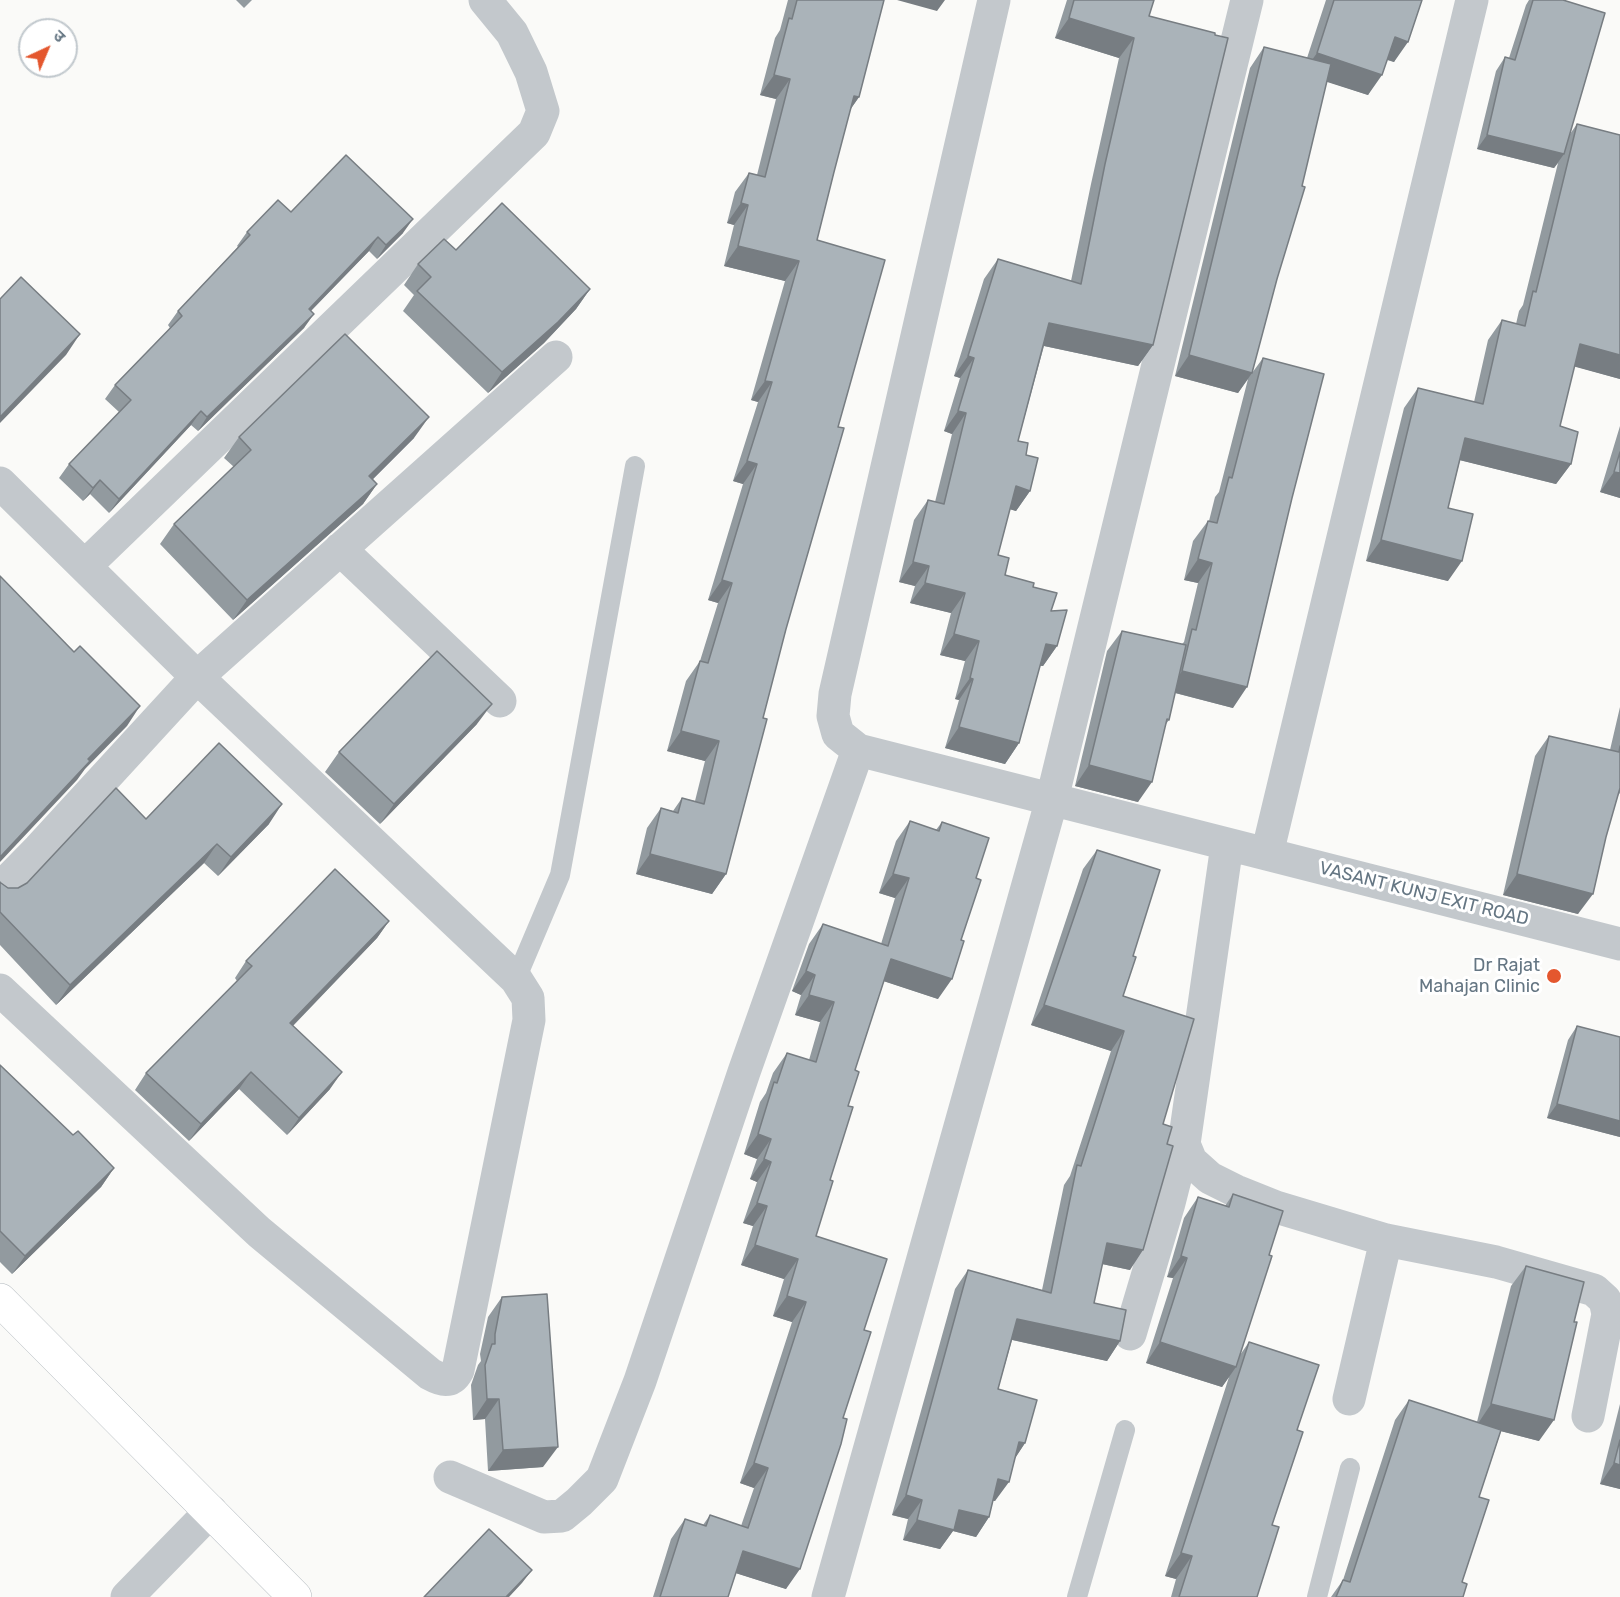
<!DOCTYPE html>
<meta charset="utf-8">
<style>
body{margin:0}
#map{position:relative;width:1620px;height:1597px;overflow:hidden;background:#fafaf8;font-family:Rubik,"Noto Sans Devanagari",sans-serif}
canvas{display:block}
.north{position:absolute;left:18px;top:18px;width:60px;height:60px;box-sizing:border-box;background:#fff;border:2px solid #c1c8cd;border-radius:50%;rotate:44deg;font-size:16px;font-weight:700;line-height:24px;text-align:center;color:#657683}
.north::after{content:'';display:block;margin:auto;width:21px;height:27px;background:#e4572e;clip-path:polygon(50% 0,100% 100%,50% 72%,0 100%)}
</style>
<div id="map">
<canvas width="1620" height="1597"></canvas>
<div class="north">उ</div>
</div>
<script>
const ctx = document.querySelector('canvas').getContext('2d');
ctx.lineJoin = 'round';
function stroke(path, color, width, dash) { ctx.strokeStyle = color; ctx.lineWidth = width; ctx.lineCap = dash ? 'butt' : 'round'; ctx.setLineDash(dash || []); ctx.stroke(path); }
function fill(path, color) { ctx.fillStyle = color; ctx.fill(path, 'evenodd'); }
function label(font, color, halo, rows, align = 'center') {
  ctx.font = font + ' Rubik,sans-serif'; ctx.lineWidth = 6; ctx.setLineDash([]); ctx.textBaseline = 'middle'; ctx.strokeStyle = halo; ctx.fillStyle = color; for (const [text, x, y, turn = 0] of rows) {
    ctx.save(); ctx.translate(x, y); ctx.rotate((+turn || 0) * Math.PI / 180); ctx.textAlign = isNaN(turn) ? turn : align; if (halo) ctx.strokeText(text, 0, 0); ctx.fillText(text, 0, 0); ctx.restore();
  }
}
const secondary = new Path2D(`
 M 0,1300 L 295,1597`);
stroke(secondary, '#b3babf', 34);
stroke(new Path2D(`
 M 516,979 L 560,875 L 635,466
 M 1077,1597 L 1125,1430
 M 1317,1597 L 1350,1468`), '#c3c8cc', 20);
stroke(new Path2D(`
 M 994,0 L 835,694 L 833,716 L 838,734 L 858,750 L 1620,944
 M 0,483 L 197,677 L 516,979 L 528,998 L 529,1020 L 458,1370 C 451,1384 441,1380 430,1374 L 259,1232 L 0,990
 M 340,549 L 500,701
 M 85,566 L 534,133 L 543,111 L 531,72 L 512,33 L 485,0
 M 1227,845 L 1184,1144 L 1191,1161 L 1210,1178 L 1236,1191 L 1276,1207 L 1386,1240 L 1496,1262 L 1594,1290 L 1605,1300 L 1608,1314 L 1588,1416
 M 1267,854 L 1472,0
 M 0,889 L 39,849 L 197,677 L 556,357
 M 1130,1334 L 1169,1203 L 1184,1144
 M 1349,1399 L 1386,1240
 M 450,1477 L 544,1517 L 562,1516 L 579,1502 L 602,1479 L 640,1381 L 744,1072 L 858,750
 M 127,1597 L 211,1511
 M 828,1597 L 1052,799 L 1247,0`), '#c3c8cc', 33);
stroke(secondary, '#fff', 33);
fill(new Path2D(`
 M 236,0 L 252,0 L 244,8 Z
 M 788,0 L 884,0 L 859,97 L 850,110 L 834,172 L 817,240 L 838,427 L 763,718 L 726,874 L 712,894 L 636,874 L 647,828 L 661,808 L 673,811 L 682,798 L 695,801 L 705,761 L 667,751 L 686,681 L 700,661 L 718,603 L 708,600 L 743,484 L 733,481 L 758,402 L 751,400 L 785,281 L 724,266 L 734,225 L 727,223 L 735,192 L 749,173 L 757,175 L 776,99 L 760,95 L 775,38 L 780,30 Z
 M 1067,0 L 1154,0 L 1149,16 L 1153,345 L 1138,366 L 1044,346 L 1018,441 L 1026,455 L 1030,491 L 1016,511 L 1010,509 L 998,555 L 1005,575 L 1033,587 L 1051,611 L 1057,646 L 1043,666 L 1040,666 L 1019,743 L 1005,764 L 945,748 L 959,700 L 955,699 L 965,661 L 940,655 L 951,613 L 910,603 L 915,586 L 899,582 L 914,520 L 928,500 L 935,502 L 952,434 L 944,431 L 960,378 L 954,376 L 984,279 L 998,259 L 1071,281 L 1091,184 L 1119,58 L 1055,38 Z
 M 1326,0 L 1422,0 L 1394,62 L 1387,60 L 1368,95 L 1326,81 L 1277,279 L 1252,373 L 1263,358 L 1233,708 L 1175,693 L 1169,720 L 1166,724 L 1138,802 L 1075,786 L 1107,651 L 1122,631 L 1182,644 L 1184,642 L 1198,583 L 1184,580 L 1193,541 L 1208,521 L 1209,521 L 1215,497 L 1219,492 L 1248,379 L 1238,393 L 1175,376 L 1250,68 L 1264,47 L 1307,58 Z
 M 1529,0 L 1563,0 L 1570,134 L 1577,124 L 1620,135 L 1620,379 L 1574,366 L 1560,426 L 1571,464 L 1556,484 L 1460,460 L 1448,508 L 1448,581 L 1366,561 L 1404,408 L 1418,388 L 1474,402 L 1488,340 L 1502,320 L 1516,324 L 1519,311 L 1523,305 L 1558,163 L 1554,168 L 1477,149 L 1496,71 L 1505,57 L 1509,58 L 1526,5 Z
 M 291,212 L 403,233 L 377,259 L 369,251 L 311,311 L 304,328 L 198,431 L 191,425 L 109,513 L 90,494 L 83,501 L 59,478 L 69,464 L 119,412 L 105,399 L 115,385 L 170,328 L 168,325 L 178,311 L 238,247 L 237,246 L 247,232 Z
 M 456,250 L 590,289 L 576,309 L 544,343 L 488,393 L 403,311 L 414,295 L 404,285 L 418,264 Z
 M 1620,426 L 1620,498 L 1600,492 Z
 M 239,437 L 414,438 L 373,479 L 377,484 L 363,504 L 233,620 L 160,544 L 174,524 L 234,467 L 224,458 Z
 M 1620,707 L 1620,794 L 1619,793 L 1578,914 L 1503,895 L 1535,756 L 1549,736 L 1610,750 Z
 M 477,724 L 380,824 L 325,772 L 339,752 Z
 M 146,819 L 269,824 L 218,876 L 204,863 L 56,1005 L 0,945 L 0,882 L 1,883 L 8,888 L 18,888 Z
 M 910,821 L 936,830 L 942,822 L 938,999 L 884,981 L 855,1070 L 848,1106 L 816,1236 L 864,1330 L 786,1589 L 736,1573 L 728,1597 L 653,1597 L 671,1539 L 685,1519 L 703,1525 L 710,1515 L 741,1526 L 754,1488 L 740,1483 L 792,1322 L 773,1316 L 784,1279 L 741,1265 L 753,1226 L 743,1223 L 757,1182 L 750,1179 L 757,1159 L 744,1154 L 760,1102 L 766,1093 L 773,1073 L 787,1053 L 809,1060 L 820,1022 L 795,1015 L 801,995 L 792,991 L 809,944 L 823,924 L 881,944 L 895,898 L 879,893 L 896,841 Z
 M 1097,850 L 1133,956 L 1123,996 L 1163,1124 L 1130,1270 L 1102,1264 L 1094,1303 L 1120,1341 L 1107,1361 L 1012,1340 L 998,1389 L 1025,1443 L 1015,1458 L 995,1501 L 993,1501 L 989,1517 L 976,1537 L 953,1531 L 940,1549 L 903,1540 L 908,1519 L 892,1515 L 955,1289 L 968,1270 L 1042,1290 L 1064,1185 L 1070,1176 L 1111,1051 L 1031,1025 L 1083,869 Z
 M 389,921 L 377,938 L 293,1026 L 330,1089 L 287,1135 L 239,1089 L 189,1141 L 135,1090 L 146,1073 L 237,981 L 235,978 L 246,961 Z
 M 1577,1026 L 1620,1037 L 1620,1137 L 1547,1118 L 1568,1040 Z
 M 0,1065 L 73,1135 L 114,1168 L 101,1187 L 12,1274 L 0,1262 Z
 M 1233,1194 L 1269,1255 L 1240,1355 L 1249,1342 L 1297,1430 L 1272,1525 L 1257,1597 L 1171,1597 L 1176,1579 L 1165,1576 L 1229,1377 L 1222,1387 L 1146,1363 L 1173,1278 L 1167,1277 L 1184,1218 L 1198,1197 L 1225,1206 Z
 M 1526,1266 L 1539,1441 L 1501,1431 L 1479,1497 L 1462,1582 L 1463,1597 L 1331,1597 L 1343,1580 L 1395,1420 L 1409,1400 L 1477,1422 L 1511,1286 Z
 M 502,1297 L 543,1467 L 488,1471 L 485,1419 L 473,1420 L 471,1385 L 478,1365 L 481,1361 L 480,1354 L 488,1317 Z
 M 1620,1404 L 1620,1489 L 1600,1484 Z`), '#929a9f');
fill(new Path2D(`
 M 897,0 L 945,0 L 937,11 Z
 M 1069,18 L 1134,38 L 1119,58 L 1055,38 Z
 M 1395,37 L 1408,42 L 1394,62 L 1380,57 Z
 M 1317,53 L 1382,75 L 1368,95 L 1302,74 Z
 M 774,75 L 790,79 L 776,99 L 760,95 Z
 M 854,96 L 859,97 L 845,117 Z
 M 1487,135 L 1564,154 L 1554,168 L 1477,149 Z
 M 741,203 L 748,205 L 734,225 L 727,223 Z
 M 413,219 L 403,233 L 377,259 L 386,245 Z
 M 378,237 L 369,251 L 299,323 L 309,309 Z
 M 738,246 L 799,261 L 785,281 L 724,266 Z
 M 590,289 L 576,309 L 544,343 L 488,393 L 502,372 Z
 M 314,314 L 304,328 L 198,431 L 207,417 Z
 M 1049,323 L 1153,345 L 1138,366 L 1035,344 Z
 M 80,334 L 66,355 L 0,423 L 0,417 Z
 M 1580,344 L 1620,355 L 1620,379 L 1565,364 Z
 M 1189,355 L 1252,373 L 1238,393 L 1175,376 Z
 M 968,356 L 974,358 L 960,378 L 954,376 Z
 M 765,381 L 772,382 L 758,402 L 751,400 Z
 M 201,411 L 191,425 L 109,513 L 119,499 Z
 M 958,411 L 966,413 L 952,434 L 944,431 Z
 M 429,417 L 414,438 L 355,497 L 369,476 Z
 M 1465,438 L 1571,464 L 1556,484 L 1451,458 Z
 M 747,461 L 757,464 L 743,484 L 733,481 Z
 M 1614,472 L 1620,473 L 1620,498 L 1600,492 Z
 M 100,480 L 90,494 L 83,501 L 93,488 Z
 M 377,484 L 363,504 L 233,620 L 247,600 Z
 M 1016,486 L 1030,491 L 1016,511 L 1002,507 Z
 M 1381,540 L 1462,561 L 1448,581 L 1366,561 Z
 M 1198,559 L 1212,563 L 1198,583 L 1184,580 Z
 M 913,562 L 929,566 L 915,586 L 899,582 Z
 M 722,580 L 732,583 L 718,603 L 708,600 Z
 M 925,583 L 965,593 L 951,613 L 910,603 Z
 M 954,634 L 979,641 L 965,661 L 940,655 Z
 M 1046,644 L 1057,646 L 1043,666 L 1032,664 Z
 M 1182,671 L 1247,687 L 1233,708 L 1168,691 Z
 M 970,678 L 973,679 L 959,700 L 955,699 Z
 M 492,704 L 477,724 L 380,824 L 394,804 Z
 M 140,706 L 127,726 L 85,769 L 77,780 L 0,862 L 0,857 L 88,759 Z
 M 959,727 L 1019,743 L 1005,764 L 945,748 Z
 M 681,731 L 719,741 L 705,761 L 667,751 Z
 M 1089,765 L 1152,782 L 1138,802 L 1075,786 Z
 M 282,804 L 269,824 L 218,876 L 231,857 Z
 M 217,844 L 204,863 L 56,1005 L 70,985 Z
 M 650,854 L 726,874 L 712,894 L 636,874 Z
 M 893,874 L 909,878 L 895,898 L 879,893 Z
 M 1517,874 L 1593,894 L 1578,914 L 1503,895 Z
 M 389,921 L 377,938 L 279,1040 L 290,1023 Z
 M 891,959 L 952,979 L 938,999 L 877,979 Z
 M 806,971 L 815,975 L 801,995 L 792,991 Z
 M 809,995 L 834,1002 L 820,1022 L 795,1015 Z
 M 1044,1005 L 1124,1031 L 1111,1051 L 1031,1025 Z
 M 251,1072 L 239,1089 L 189,1141 L 201,1124 Z
 M 342,1072 L 330,1089 L 287,1135 L 299,1118 Z
 M 1557,1104 L 1620,1121 L 1620,1137 L 1547,1118 Z
 M 758,1134 L 771,1139 L 757,1159 L 744,1154 Z
 M 764,1159 L 771,1162 L 757,1182 L 750,1179 Z
 M 114,1168 L 101,1187 L 12,1274 L 25,1256 Z
 M 757,1203 L 767,1206 L 753,1226 L 743,1223 Z
 M 1107,1243 L 1143,1250 L 1130,1270 L 1093,1262 Z
 M 755,1245 L 798,1259 L 784,1279 L 741,1265 Z
 M 1181,1256 L 1187,1258 L 1173,1278 L 1167,1277 Z
 M 787,1296 L 806,1302 L 792,1322 L 773,1316 Z
 M 1017,1319 L 1120,1341 L 1107,1361 L 1004,1338 Z
 M 1160,1342 L 1236,1367 L 1222,1387 L 1146,1363 Z
 M 487,1399 L 499,1399 L 485,1419 L 473,1420 Z
 M 1491,1404 L 1554,1420 L 1539,1441 L 1477,1425 Z
 M 1019,1442 L 1025,1443 L 1012,1463 Z
 M 558,1447 L 543,1467 L 488,1471 L 503,1450 Z
 M 754,1463 L 768,1468 L 754,1488 L 740,1483 Z
 M 1614,1463 L 1620,1465 L 1620,1489 L 1600,1484 Z
 M 998,1479 L 1009,1482 L 995,1501 L 985,1498 Z
 M 906,1495 L 922,1500 L 908,1519 L 892,1515 Z
 M 959,1510 L 989,1517 L 976,1537 L 953,1531 L 940,1549 L 903,1540 L 917,1520 Z
 M 743,1551 L 800,1569 L 786,1589 L 729,1571 Z
 M 1181,1553 L 1192,1556 L 1176,1579 L 1165,1576 Z
 M 532,1570 L 522,1583 L 509,1597 L 506,1597 Z`), '#777d82');
const building = new Path2D(`
 M 797,0 L 884,0 L 859,97 L 854,96 L 834,172 L 817,240 L 885,260 L 838,427 L 844,428 L 786,629 L 763,718 L 767,719 L 726,874 L 650,854 L 661,808 L 678,813 L 682,798 L 704,804 L 719,741 L 681,731 L 700,661 L 708,663 L 732,583 L 722,580 L 757,464 L 747,461 L 772,382 L 765,381 L 799,261 L 738,246 L 748,205 L 741,203 L 749,173 L 765,177 L 790,79 L 774,75 L 789,18 L 792,19 Z
 M 1074,0 L 1154,0 L 1149,16 L 1215,33 L 1215,35 L 1228,38 L 1153,345 L 1049,323 L 1018,441 L 1028,443 L 1026,455 L 1038,458 L 1030,491 L 1016,486 L 998,555 L 1009,558 L 1005,575 L 1034,583 L 1033,587 L 1057,593 L 1051,611 L 1067,610 L 1057,646 L 1046,644 L 1019,743 L 959,727 L 973,679 L 970,678 L 979,641 L 954,634 L 965,593 L 925,583 L 929,566 L 913,562 L 928,500 L 944,504 L 966,413 L 958,411 L 974,358 L 968,356 L 998,259 L 1081,284 L 1105,164 L 1134,38 L 1069,18 Z
 M 1334,0 L 1422,0 L 1408,42 L 1395,37 L 1382,75 L 1317,53 Z
 M 1533,0 L 1563,0 L 1605,13 L 1564,154 L 1487,135 L 1505,57 L 1515,60 Z
 M 1264,47 L 1331,64 L 1302,186 L 1305,187 L 1277,279 L 1252,373 L 1189,355 Z
 M 1577,124 L 1620,135 L 1620,355 L 1580,344 L 1560,426 L 1578,432 L 1571,464 L 1465,438 L 1448,508 L 1473,514 L 1462,561 L 1381,540 L 1418,388 L 1483,404 L 1502,320 L 1525,326 L 1533,291 L 1536,292 Z
 M 346,155 L 413,219 L 386,245 L 378,237 L 309,309 L 314,314 L 207,417 L 201,411 L 119,499 L 100,480 L 93,488 L 69,464 L 131,400 L 115,385 L 182,316 L 178,311 L 250,235 L 247,232 L 278,200 L 291,212 Z
 M 502,203 L 590,289 L 558,322 L 502,372 L 417,291 L 431,277 L 418,264 L 444,239 L 456,250 Z
 M 21,277 L 80,334 L 0,417 L 0,299 Z
 M 345,334 L 429,417 L 369,476 L 377,484 L 247,600 L 174,524 L 251,450 L 239,437 Z
 M 1263,358 L 1324,374 L 1292,498 L 1247,687 L 1182,671 L 1192,629 L 1196,630 L 1212,563 L 1198,559 L 1208,521 L 1217,523 L 1229,477 L 1232,478 Z
 M 1620,452 L 1620,473 L 1614,472 Z
 M 0,576 L 74,652 L 80,646 L 140,706 L 88,759 L 90,761 L 0,857 Z
 M 1122,631 L 1186,645 L 1169,720 L 1167,719 L 1152,782 L 1089,765 Z
 M 437,651 L 492,704 L 394,804 L 339,752 Z
 M 1549,736 L 1619,752 L 1620,746 L 1620,788 L 1606,837 L 1593,894 L 1517,874 Z
 M 219,743 L 282,804 L 231,857 L 217,844 L 70,985 L 0,912 L 0,882 L 1,883 L 8,888 L 18,888 L 27,883 L 116,788 L 146,819 Z
 M 910,821 L 939,831 L 942,822 L 989,838 L 976,878 L 981,880 L 961,940 L 964,941 L 952,979 L 891,959 L 855,1070 L 859,1072 L 848,1106 L 853,1107 L 830,1180 L 833,1181 L 816,1236 L 887,1259 L 864,1330 L 871,1332 L 843,1418 L 847,1419 L 841,1444 L 800,1569 L 743,1551 L 728,1597 L 660,1597 L 685,1519 L 706,1526 L 710,1515 L 748,1528 L 768,1468 L 754,1463 L 806,1302 L 787,1296 L 798,1259 L 755,1245 L 767,1206 L 757,1203 L 771,1162 L 764,1159 L 771,1139 L 758,1134 L 774,1082 L 777,1083 L 787,1053 L 816,1062 L 834,1002 L 809,995 L 815,975 L 806,971 L 823,924 L 888,946 L 909,878 L 893,874 Z
 M 1097,850 L 1160,870 L 1133,956 L 1136,957 L 1123,996 L 1194,1019 L 1163,1124 L 1172,1127 L 1167,1144 L 1173,1146 L 1143,1250 L 1107,1243 L 1094,1303 L 1126,1310 L 1120,1341 L 1017,1319 L 998,1389 L 1037,1400 L 1025,1443 L 1019,1442 L 1009,1482 L 998,1479 L 989,1517 L 959,1510 L 954,1530 L 917,1520 L 922,1500 L 906,1495 L 968,1270 L 1051,1293 L 1077,1165 L 1081,1166 L 1124,1031 L 1044,1005 Z
 M 335,869 L 389,921 L 290,1023 L 342,1072 L 299,1118 L 251,1072 L 201,1124 L 146,1073 L 252,966 L 246,961 Z
 M 1577,1026 L 1620,1037 L 1620,1121 L 1557,1104 Z
 M 0,1065 L 73,1135 L 78,1131 L 114,1168 L 25,1256 L 0,1231 Z
 M 1233,1194 L 1283,1211 L 1269,1255 L 1272,1256 L 1236,1367 L 1160,1342 L 1187,1258 L 1181,1256 L 1198,1197 L 1229,1207 Z
 M 1526,1266 L 1584,1282 L 1574,1322 L 1577,1322 L 1554,1420 L 1491,1404 Z
 M 547,1294 L 558,1447 L 503,1450 L 499,1399 L 487,1399 L 485,1365 L 492,1344 L 495,1344 L 495,1334 L 502,1297 Z
 M 1249,1342 L 1319,1365 L 1297,1430 L 1303,1432 L 1272,1525 L 1279,1527 L 1257,1597 L 1179,1597 L 1192,1556 L 1181,1553 Z
 M 1409,1400 L 1501,1430 L 1479,1497 L 1489,1500 L 1462,1582 L 1467,1584 L 1463,1597 L 1336,1597 L 1343,1580 L 1350,1582 Z
 M 1620,1440 L 1620,1465 L 1614,1463 Z
 M 489,1529 L 532,1570 L 506,1597 L 424,1597 Z`);
fill(building, '#aab3b9');
stroke(building, '#777d82', 1.5);
for (const [x, y, r, color] of [
 [1554,976,8,"#e4572e"]
]) { const dot = new Path2D(); dot.arc(x, y, r, 0, 2 * Math.PI); ctx.fillStyle = color; ctx.fill(dot); stroke(dot, '#fff', 2); }
label('18px', '#657683', '#fff', [
 ["VASANT KUNJ EXIT ROAD",1424,894,14]
]);
label('18px', '#657683', '#fff', [
 ["Dr Rajat",1540,966],
 ["Mahajan Clinic",1540,987]
], 'right');
</script>
